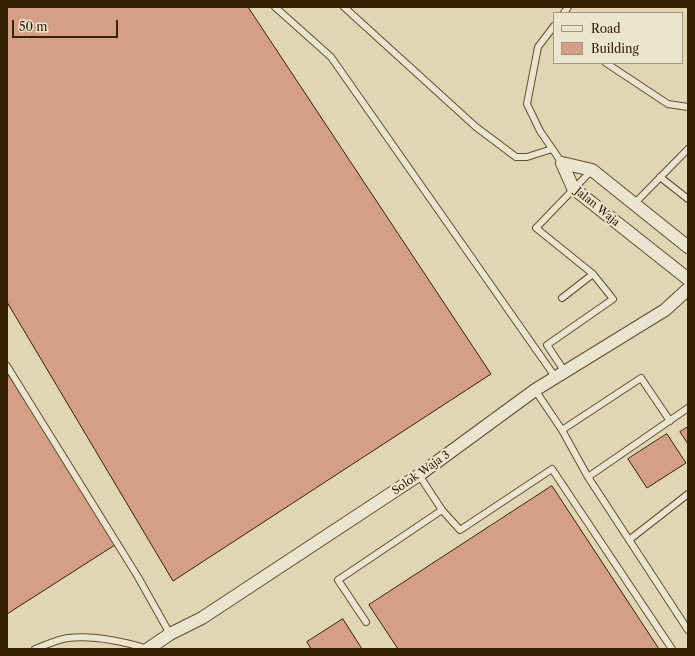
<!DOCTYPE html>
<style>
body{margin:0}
#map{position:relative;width:695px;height:656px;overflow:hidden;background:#e0d6b3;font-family:"Libre Caslon Text",serif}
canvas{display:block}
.frame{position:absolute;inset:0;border:8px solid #362004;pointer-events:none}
.legend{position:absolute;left:553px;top:12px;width:130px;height:52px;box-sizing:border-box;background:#ebe4ce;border:1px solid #a3967d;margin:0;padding:5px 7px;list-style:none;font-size:12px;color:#362004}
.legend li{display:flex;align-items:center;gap:8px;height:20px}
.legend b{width:20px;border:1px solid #a3967d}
.scale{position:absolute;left:12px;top:20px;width:106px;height:18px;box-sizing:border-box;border:2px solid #362004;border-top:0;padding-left:5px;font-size:12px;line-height:14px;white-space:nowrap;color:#362004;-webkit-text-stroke:3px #ebe4ce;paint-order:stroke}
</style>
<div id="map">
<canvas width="695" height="656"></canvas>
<div class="frame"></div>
<ul class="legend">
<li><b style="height:5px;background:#ebe4ce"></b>Road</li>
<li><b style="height:11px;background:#d59f87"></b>Building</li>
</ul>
<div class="scale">50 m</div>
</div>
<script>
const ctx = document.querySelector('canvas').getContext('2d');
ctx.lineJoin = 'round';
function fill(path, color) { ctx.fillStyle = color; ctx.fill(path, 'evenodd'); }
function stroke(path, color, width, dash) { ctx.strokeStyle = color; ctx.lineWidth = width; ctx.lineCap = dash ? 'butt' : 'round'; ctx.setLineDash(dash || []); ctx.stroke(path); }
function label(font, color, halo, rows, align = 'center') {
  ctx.font = font + ' "Libre Caslon Text",serif'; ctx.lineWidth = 4; ctx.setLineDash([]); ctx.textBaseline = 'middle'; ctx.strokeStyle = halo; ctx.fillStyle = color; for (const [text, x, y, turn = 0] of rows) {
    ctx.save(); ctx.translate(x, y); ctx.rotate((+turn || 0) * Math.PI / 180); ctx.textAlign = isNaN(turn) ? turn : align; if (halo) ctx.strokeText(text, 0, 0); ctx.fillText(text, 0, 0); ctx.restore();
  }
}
const building = new Path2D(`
 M 7,7 L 248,7 L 491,374 L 173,581 L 7,302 Z
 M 7,373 L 118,543 L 7,614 Z
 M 688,427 L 688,444 L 680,432 Z
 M 667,434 L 686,463 L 647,488 L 628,459 Z
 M 552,486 L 659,649 L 398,649 L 369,605 Z
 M 343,619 L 362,649 L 311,649 L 307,642 Z`);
fill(building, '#d59f87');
stroke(building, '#362004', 1);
const service = new Path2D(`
 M 275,7 L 331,57 L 556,378
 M 344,7 L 476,127 L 516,157 L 527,157 L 552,149
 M 564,13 L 568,7
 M 554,26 L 538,47 L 527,104 L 540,131 L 562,163
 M 606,63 L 668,104 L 688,107
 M 660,177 L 688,199
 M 634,204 L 688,149
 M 562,298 L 593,274 L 536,228 L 592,170
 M 7,366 L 138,577 L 170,634
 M 565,372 L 547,345 L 613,299 L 593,274
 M 535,390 L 562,430 L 588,477 L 688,630
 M 562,430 L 641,378 L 670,421
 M 419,475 L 442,510 L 460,530 L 552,469 L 672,649
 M 588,477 L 688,408
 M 629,540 L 688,494
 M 366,622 L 338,580 L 442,510
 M 35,649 C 44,646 58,639 68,638 C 95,635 122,641 148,649`);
const minor = new Path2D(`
 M 562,163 L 573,188 L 688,279
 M 562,163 L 592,170 L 688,247
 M 148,649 L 170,634 L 202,618 L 419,475 L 535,390 L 665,310 L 688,289`);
stroke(service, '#604e30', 8);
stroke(minor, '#604e30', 14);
stroke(service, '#ebe4ce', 6);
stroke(minor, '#ebe4ce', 12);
label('11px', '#362004', '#ebe4ce', [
 ["Jalan Waja",597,207,39],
 ["Solok Waja 3",421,473,-35]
]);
</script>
